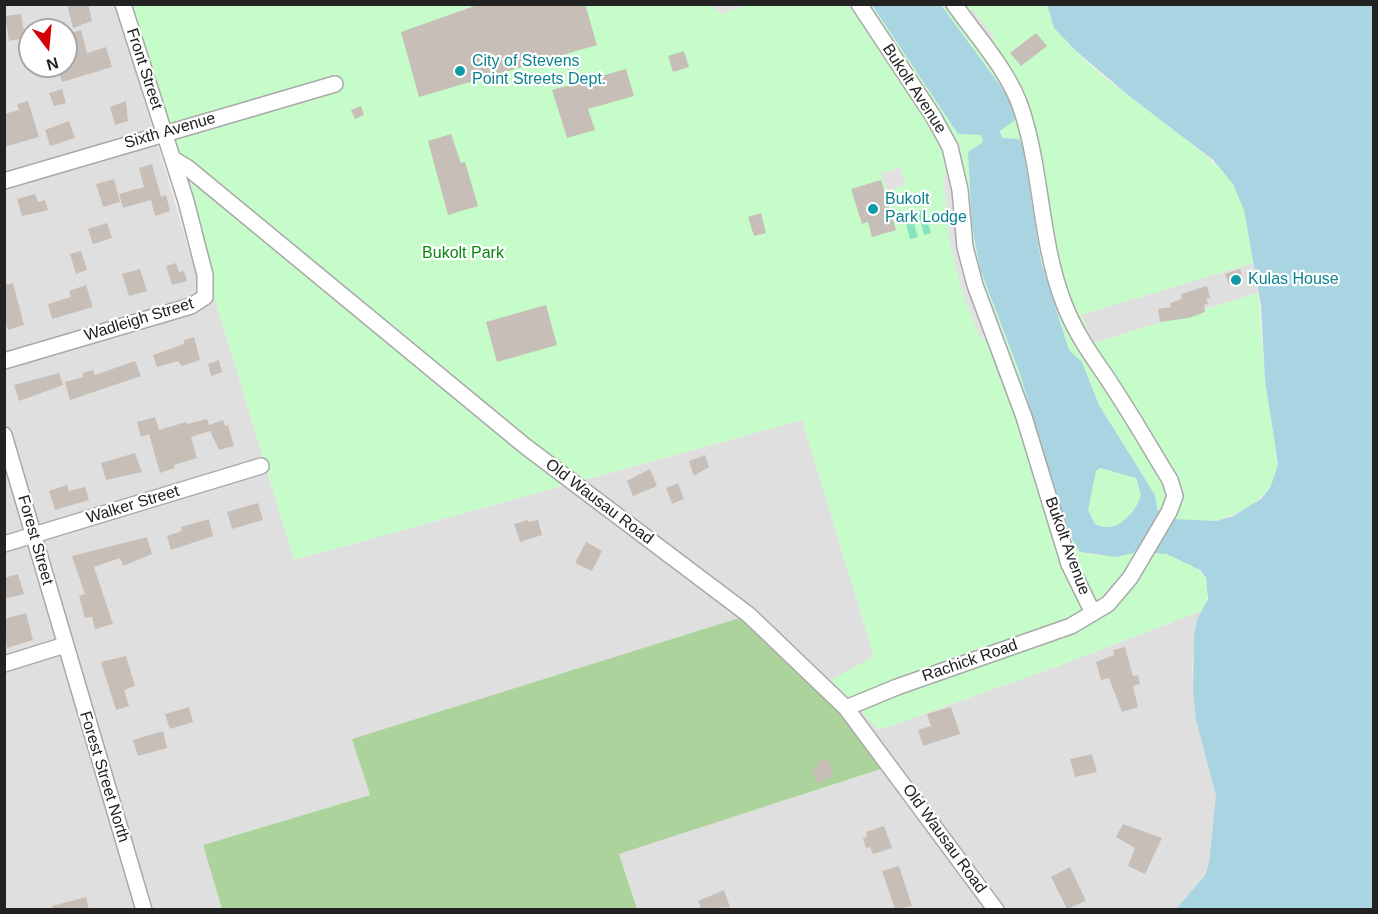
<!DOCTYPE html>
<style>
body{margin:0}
#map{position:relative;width:1378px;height:914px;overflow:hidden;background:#f2efe9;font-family:Helvetica,sans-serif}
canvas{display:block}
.frame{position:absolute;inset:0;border:6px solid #222;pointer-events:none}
.north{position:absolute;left:18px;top:18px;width:60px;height:60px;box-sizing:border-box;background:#fff;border:2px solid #a7a7a7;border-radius:50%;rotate:164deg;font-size:16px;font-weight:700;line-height:24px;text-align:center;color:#222}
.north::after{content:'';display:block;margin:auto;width:21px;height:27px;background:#d40004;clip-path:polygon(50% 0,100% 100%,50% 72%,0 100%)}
</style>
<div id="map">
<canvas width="1378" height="914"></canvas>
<div class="frame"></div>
<div class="north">N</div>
</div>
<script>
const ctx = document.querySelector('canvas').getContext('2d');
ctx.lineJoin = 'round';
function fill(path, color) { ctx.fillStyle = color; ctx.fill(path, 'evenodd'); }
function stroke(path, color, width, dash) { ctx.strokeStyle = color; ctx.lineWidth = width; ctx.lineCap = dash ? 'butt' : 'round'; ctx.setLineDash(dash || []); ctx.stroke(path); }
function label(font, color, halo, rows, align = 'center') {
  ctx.font = font + ' Helvetica,sans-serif'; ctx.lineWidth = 4.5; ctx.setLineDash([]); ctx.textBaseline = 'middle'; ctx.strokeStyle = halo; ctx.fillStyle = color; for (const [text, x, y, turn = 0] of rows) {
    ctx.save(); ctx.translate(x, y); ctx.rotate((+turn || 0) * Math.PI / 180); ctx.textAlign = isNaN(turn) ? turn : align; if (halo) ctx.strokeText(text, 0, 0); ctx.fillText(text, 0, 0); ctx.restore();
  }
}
fill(new Path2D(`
 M 5,5 L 116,5 L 197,277 L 195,291 L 212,297 L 216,302 L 294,560 L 802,420 L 874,656 L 832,681 L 879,730 L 1058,666 L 1204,610 L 1197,620 L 1192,665 L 1196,720 L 1216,796 L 1209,862 L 1204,875 L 1176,909 L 637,909 L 619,854 L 890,766 L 352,738 L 370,795 L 203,845 L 222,909 L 5,910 ZM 30,30 L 66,30 L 66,66 L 30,66 Z
 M 1253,263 L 1258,293 L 1093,343 L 1080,315 Z`), '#e0dfdf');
fill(new Path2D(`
 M 749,615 L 890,766 L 619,854 L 637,909 L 222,909 L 203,845 L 370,795 L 352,739 Z`), '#add39c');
fill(new Path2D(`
 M 131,5 L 872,5 L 958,134 L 981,135 L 984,142 L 968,152 L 972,226 L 980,269 L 1020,374 L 1059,505 L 1080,552 C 1110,561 1138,547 1167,554 C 1197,561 1216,579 1204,610 L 1058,666 L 879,730 L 831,680 L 874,656 L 802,420 L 294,560 L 216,302 L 212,297 L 210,272 Z
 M 941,5 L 1047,5 C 1051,58 1197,134 1232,183 C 1248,204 1250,238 1253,263 L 1081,315 L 1094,343 L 1258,293 L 1265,380 L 1278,464 L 1270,488 L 1249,508 L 1216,521 L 1174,519 L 1157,509 L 1155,495 L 1099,405 L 1082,362 L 1069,350 L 1041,262 L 1026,163 L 1019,139 L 1002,138 L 1000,85 Z
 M 1100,468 L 1136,478 L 1141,495 C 1135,514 1117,535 1095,524 L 1088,510 L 1096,471 Z`), '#c6fcc9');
fill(new Path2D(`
 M 924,209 L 931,233 L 924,235 L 918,211 Z
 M 911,213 L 918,237 L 910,239 L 904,215 Z`), '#85e3bd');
fill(new Path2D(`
 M 710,5 L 746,5 L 722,14 Z
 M 972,9 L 995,38 L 988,44 L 966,15 Z
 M 901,167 L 906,185 L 887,191 L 881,173 Z
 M 951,169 L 989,332 L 981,340 L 963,294 L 950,244 L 943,176 Z`), '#e2e2e2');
fill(new Path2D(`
 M 872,5 L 941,5 L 1000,85 L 1017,114 L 1016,119 L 1000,131 L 1002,138 L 1019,139 L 1023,146 L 1041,262 L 1069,350 L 1082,362 L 1099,405 L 1155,495 L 1157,509 L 1174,519 L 1216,521 L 1233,516 L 1261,499 L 1270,488 L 1275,474 L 1278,464 L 1265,380 L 1261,306 L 1244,210 L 1233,184 L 1213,160 L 1129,96 L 1076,51 L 1054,28 L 1047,5 L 1373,5 L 1373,909 L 1176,909 L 1205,875 L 1209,862 L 1216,796 L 1196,720 L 1193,689 L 1194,637 L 1197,620 L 1208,599 L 1206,578 L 1200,570 L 1167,554 L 1136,552 L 1117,557 L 1080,552 L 1066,530 L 1020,374 L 980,269 L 972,226 L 968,152 L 983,142 L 981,135 L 958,134 ZM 1100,468 L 1136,478 L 1141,495 C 1135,514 1116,535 1095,524 L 1088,510 L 1096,471 Z`), '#a8d5e1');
fill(new Path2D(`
 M 67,4 L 88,4 L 92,21 L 73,28 Z
 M 480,4 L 585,4 L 597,45 L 419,97 L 401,32 Z
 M 21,14 L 25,38 L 9,41 L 5,16 Z
 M 81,30 L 87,53 L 106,47 L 112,67 L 62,82 L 57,66 L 66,66 L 66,34 Z
 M 1036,33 L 1047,46 L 1021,66 L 1010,53 Z
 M 684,51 L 689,67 L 673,72 L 668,56 Z
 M 626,69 L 634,96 L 588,109 L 595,130 L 567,138 L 552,90 Z
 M 62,89 L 66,103 L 54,106 L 49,93 Z
 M 28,101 L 39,137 L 4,147 L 4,114 L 19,110 L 17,104 Z
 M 126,101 L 128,121 L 115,125 L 110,107 Z
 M 361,106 L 364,115 L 355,119 L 351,110 Z
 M 69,121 L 75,138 L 50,146 L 45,130 Z
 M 451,134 L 461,163 L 465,162 L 478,206 L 448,215 L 428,141 Z
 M 152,164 L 161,197 L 166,195 L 170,211 L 155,216 L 151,200 L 123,208 L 119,194 L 144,187 L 139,168 Z
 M 114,179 L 120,202 L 103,207 L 96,184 Z
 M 881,180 L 896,230 L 872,237 L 868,222 L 862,224 L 851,189 Z
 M 35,194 L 38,202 L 45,200 L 48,210 L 22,216 L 17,199 Z
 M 761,213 L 766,233 L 754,236 L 748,217 Z
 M 107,223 L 112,238 L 93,244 L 88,229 Z
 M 81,251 L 87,270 L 76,274 L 70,254 Z
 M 176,263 L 179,272 L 184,271 L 187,281 L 172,285 L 166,266 Z
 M 140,269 L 147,291 L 129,296 L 122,274 Z
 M 1240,269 L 1243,280 L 1229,284 L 1225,274 Z
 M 13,283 L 24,325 L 8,330 L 4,318 L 4,285 Z
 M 86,285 L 93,307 L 52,319 L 48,304 L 71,297 L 69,291 Z
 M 1207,286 L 1210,298 L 1206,299 L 1208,304 L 1204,305 L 1205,312 L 1189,318 L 1160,322 L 1158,309 L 1171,307 L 1170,303 L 1182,299 L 1181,294 Z
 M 546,305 L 557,345 L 497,362 L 486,322 Z
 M 194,337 L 200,360 L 182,366 L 178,361 L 157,367 L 153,355 L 184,344 L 184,340 Z
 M 219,360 L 222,372 L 211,376 L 208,364 Z
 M 135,361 L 141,376 L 70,400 L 65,382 L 83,377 L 82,373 L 93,370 L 95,375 Z
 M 59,373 L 63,385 L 19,401 L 14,385 Z
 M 155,417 L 159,430 L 186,422 L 187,424 L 207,419 L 209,425 L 223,420 L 225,426 L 228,425 L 234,446 L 219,450 L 210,431 L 191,437 L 197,458 L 174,465 L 175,468 L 160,473 L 149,434 L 141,437 L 137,422 Z
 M 135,453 L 142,472 L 106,480 L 101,463 Z
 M 705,455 L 709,467 L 694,476 L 689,461 Z
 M 650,469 L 657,486 L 633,496 L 627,481 Z
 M 678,483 L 684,499 L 672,504 L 666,488 Z
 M 67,485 L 69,491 L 85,487 L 89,500 L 55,510 L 49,491 Z
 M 258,503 L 263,520 L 232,529 L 227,512 Z
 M 209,519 L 213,536 L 171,550 L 167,536 L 182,531 L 181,527 Z
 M 528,520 L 528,522 L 538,520 L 542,535 L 520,542 L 514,524 Z
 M 147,537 L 152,554 L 123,566 L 120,558 L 94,567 L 113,624 L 95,629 L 92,617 L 85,618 L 79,596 L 85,594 L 72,556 Z
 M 586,542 L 602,551 L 592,571 L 575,563 Z
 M 18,574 L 24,594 L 4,599 L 4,578 Z
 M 26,613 L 33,640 L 7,648 L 4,619 Z
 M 1125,647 L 1133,676 L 1138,675 L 1140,684 L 1133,686 L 1138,707 L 1122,712 L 1109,678 L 1101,680 L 1096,662 L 1114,655 L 1113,650 Z
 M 126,656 L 135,686 L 124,690 L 129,706 L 116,710 L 101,662 Z
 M 189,707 L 193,722 L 170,729 L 165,714 Z
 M 951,707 L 960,734 L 923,746 L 918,730 L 931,726 L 927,714 Z
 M 163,731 L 167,748 L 138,756 L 133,740 Z
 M 1092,754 L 1097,772 L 1075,777 L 1070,759 Z
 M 827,758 L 834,775 L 818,783 L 812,770 L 818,767 L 817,763 Z
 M 1123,824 L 1162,838 L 1145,874 L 1128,866 L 1135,848 L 1116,837 Z
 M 884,826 L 892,848 L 873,854 L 870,847 L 866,848 L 863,838 L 867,837 L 866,832 Z
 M 899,866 L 912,906 L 895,909 L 882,871 Z
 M 1070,867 L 1086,901 L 1067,909 L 1051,877 Z
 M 724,890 L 730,907 L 701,909 L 698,901 Z
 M 86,897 L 89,909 L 53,909 L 52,906 Z`), '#c7bfb7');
const street = new Path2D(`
 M 859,4 L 933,116 L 950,147 L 960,190 L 965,247 L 975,285 L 1024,417 L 1069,564 L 1093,613
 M 173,159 L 188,168 L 525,446 L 749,615 L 846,708 L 996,910
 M 4,181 L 335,84
 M 4,361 L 191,306 L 205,297 L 205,275 L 186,201 L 123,4
 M 4,435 L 144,910
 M 4,544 L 261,466
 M 4,664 L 65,645
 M 846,708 L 897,687 L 1071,626 L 1108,604 L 1130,578 L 1169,512 L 1175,496 L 1170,480 C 1148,444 1127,407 1103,372 C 1087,349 1073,328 1063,301 C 1040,240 1042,173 1022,111 C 1010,72 977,37 954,4`);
stroke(street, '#a9a9a9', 18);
stroke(street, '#fff', 15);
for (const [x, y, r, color] of [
 [460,71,6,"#0f9aa8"],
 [873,209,6,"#0f9aa8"],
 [1236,280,6,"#0f9aa8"]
]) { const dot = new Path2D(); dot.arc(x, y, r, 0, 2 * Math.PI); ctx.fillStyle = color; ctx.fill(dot); stroke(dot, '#fff', 2); }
label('16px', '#0d838f', '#fff', [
 ["City of Stevens",472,62],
 ["Point Streets Dept.",472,80],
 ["Bukolt",885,200],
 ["Park Lodge",885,218],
 ["Kulas House",1248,280]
], 'left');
label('16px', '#222', '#fff', [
 ["Front Street",144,69,72],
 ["Bukolt Avenue",914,89,57],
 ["Sixth Avenue",170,131,-16],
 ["Wadleigh Street",139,320,-17],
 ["Old Wausau Road",599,502,37],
 ["Walker Street",133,505,-17],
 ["Forest Street",35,540,74],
 ["Bukolt Avenue",1067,546,70],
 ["Rachick Road",970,661,-19],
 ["Forest Street North",104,777,73],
 ["Old Wausau Road",944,839,54]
]);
label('16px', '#088810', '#fff', [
 ["Bukolt Park",463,254]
]);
</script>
